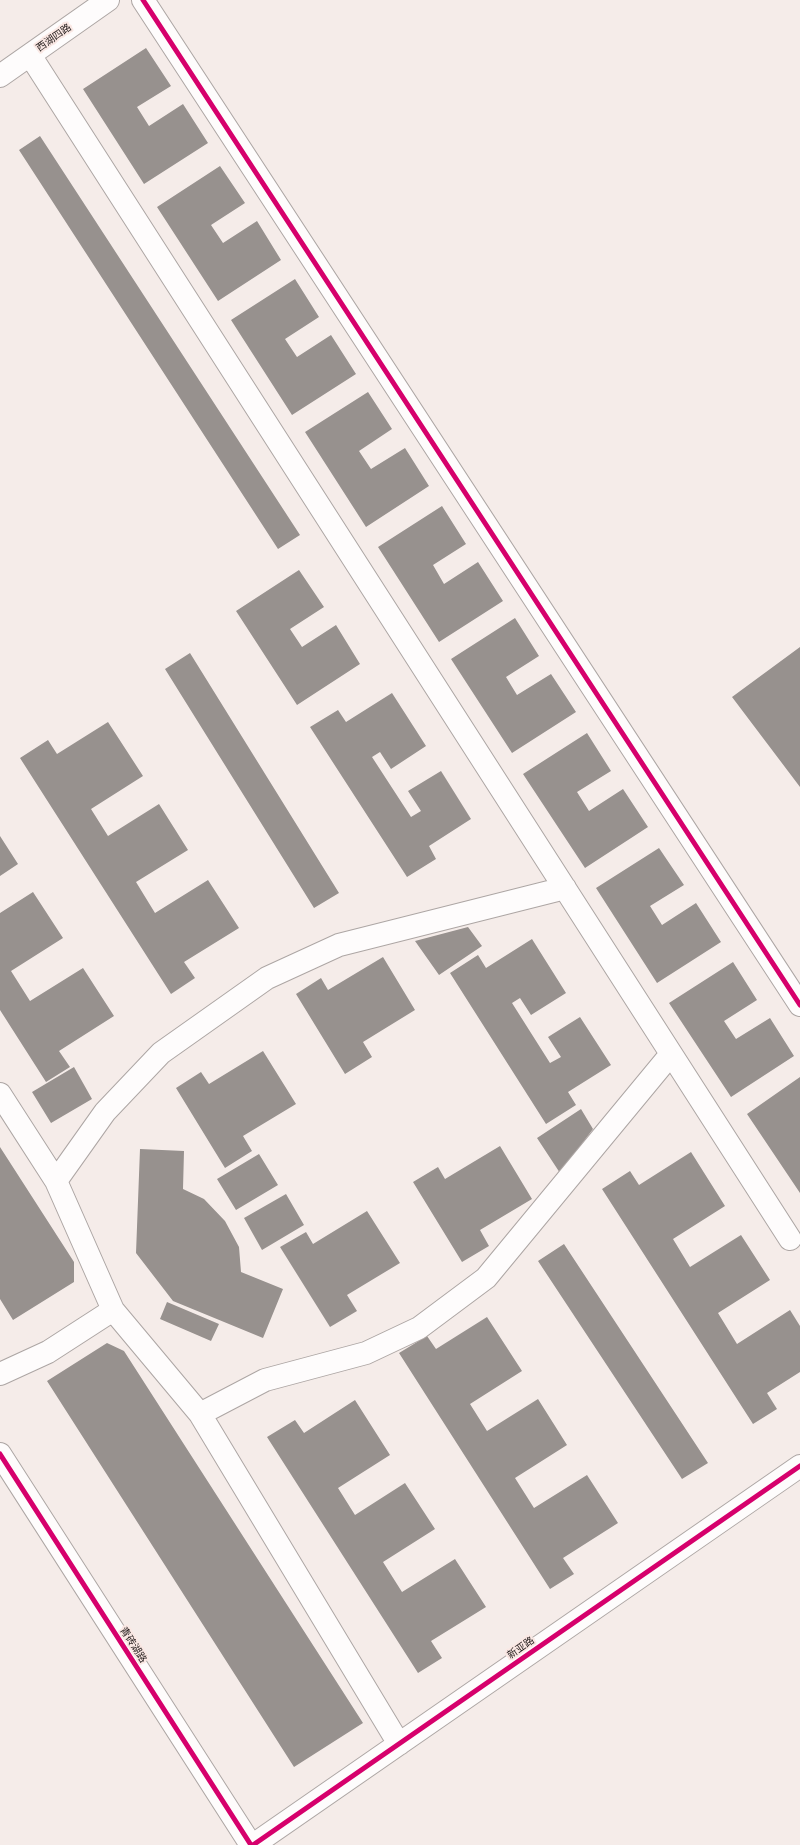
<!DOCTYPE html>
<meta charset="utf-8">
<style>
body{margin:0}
canvas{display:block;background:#f5ece9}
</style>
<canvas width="800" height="1845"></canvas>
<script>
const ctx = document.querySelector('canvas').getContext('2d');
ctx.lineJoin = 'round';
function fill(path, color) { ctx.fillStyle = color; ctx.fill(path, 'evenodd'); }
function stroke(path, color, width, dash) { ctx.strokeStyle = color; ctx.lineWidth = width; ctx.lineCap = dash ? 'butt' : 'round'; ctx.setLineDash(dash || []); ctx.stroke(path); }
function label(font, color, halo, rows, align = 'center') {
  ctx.font = font + ' Manrope,"Noto Sans SC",sans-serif'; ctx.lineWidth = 4; ctx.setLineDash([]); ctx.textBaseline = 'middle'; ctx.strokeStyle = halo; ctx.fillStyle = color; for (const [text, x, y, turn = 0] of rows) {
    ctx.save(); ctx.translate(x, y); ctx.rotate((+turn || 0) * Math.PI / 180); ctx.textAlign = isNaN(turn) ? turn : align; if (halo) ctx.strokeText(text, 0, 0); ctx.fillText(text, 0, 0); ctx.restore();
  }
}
fill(new Path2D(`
 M 146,48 L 171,86 L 137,107 L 149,126 L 183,104 L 208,143 L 144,184 L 83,89 Z
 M 40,136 L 300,535 L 278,549 L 19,150 Z
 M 220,166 L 245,203 L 211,225 L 223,243 L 257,221 L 281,260 L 218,301 L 157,207 Z
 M 295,279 L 319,317 L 285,339 L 297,357 L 331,335 L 356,374 L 292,415 L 231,320 Z
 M 368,392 L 392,429 L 359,451 L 371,469 L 405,448 L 429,486 L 366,527 L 305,432 Z
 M 442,506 L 466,544 L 433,565 L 444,584 L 478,562 L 503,601 L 439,642 L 378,547 Z
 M 299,570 L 324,607 L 290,629 L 302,647 L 336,625 L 360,664 L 297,705 L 236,611 Z
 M 515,618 L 539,656 L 506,677 L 517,695 L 551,674 L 576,712 L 512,753 L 451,659 Z
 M 800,647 L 800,787 L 732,697 Z
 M 190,653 L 339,893 L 314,908 L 165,669 Z
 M 392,693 L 426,746 L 391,769 L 380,752 L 372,757 L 411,817 L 421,811 L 408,791 L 441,771 L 471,819 L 429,846 L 436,859 L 407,877 L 310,727 L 338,710 L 346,722 Z
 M 108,722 L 143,776 L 91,809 L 108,836 L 159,804 L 188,850 L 136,882 L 155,913 L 208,880 L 239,928 L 184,962 L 195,978 L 171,994 L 20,758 L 48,740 L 57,754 Z
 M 587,733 L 611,771 L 577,792 L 589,811 L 623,789 L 648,827 L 585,868 L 523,774 Z
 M 0,836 L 18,864 L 0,876 Z
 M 659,848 L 684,885 L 650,906 L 662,925 L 696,903 L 721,942 L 657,983 L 596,888 Z
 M 33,892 L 63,938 L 11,971 L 30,1001 L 83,968 L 114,1016 L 59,1051 L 70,1067 L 46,1082 L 0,1010 L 0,913 Z
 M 468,927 L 482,946 L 439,975 L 415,941 Z
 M 532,939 L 566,993 L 531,1015 L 520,998 L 512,1003 L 550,1063 L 561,1057 L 548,1037 L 580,1017 L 611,1065 L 568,1092 L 576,1105 L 546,1124 L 450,973 L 478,955 L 486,968 Z
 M 383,957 L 415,1010 L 363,1042 L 372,1057 L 345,1074 L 296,994 L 321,978 L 328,990 Z
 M 733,962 L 757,1000 L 724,1021 L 736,1039 L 770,1018 L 794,1056 L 731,1097 L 669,1003 Z
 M 263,1051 L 296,1104 L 243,1136 L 252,1151 L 225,1168 L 176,1088 L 201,1072 L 209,1084 Z
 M 74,1067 L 92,1099 L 51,1123 L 32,1092 Z
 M 800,1077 L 800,1193 L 747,1114 Z
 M 581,1109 L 593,1129 L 560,1173 L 537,1138 Z
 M 500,1146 L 532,1199 L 480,1230 L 489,1246 L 462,1262 L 413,1182 L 438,1167 L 445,1179 Z
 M 0,1147 L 74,1262 L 74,1282 L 13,1320 L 0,1299 Z
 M 140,1149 L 184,1151 L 183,1189 L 204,1199 L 225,1221 L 239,1247 L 241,1272 L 283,1289 L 263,1338 L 173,1301 L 136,1253 Z
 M 691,1152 L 725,1206 L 673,1239 L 690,1267 L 741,1235 L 770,1280 L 718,1313 L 737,1344 L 790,1310 L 800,1326 L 800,1372 L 767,1393 L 777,1409 L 753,1424 L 602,1189 L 630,1171 L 639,1185 Z
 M 259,1154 L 278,1185 L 236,1210 L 217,1179 Z
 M 286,1194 L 304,1225 L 262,1250 L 244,1218 Z
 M 367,1211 L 400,1263 L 347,1295 L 357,1311 L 330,1327 L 280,1247 L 306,1232 L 313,1244 Z
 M 564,1244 L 708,1463 L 682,1479 L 538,1261 Z
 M 167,1302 L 219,1324 L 211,1341 L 160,1319 Z
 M 487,1317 L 522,1371 L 470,1404 L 487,1431 L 538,1399 L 567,1445 L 515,1478 L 534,1508 L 587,1475 L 618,1523 L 563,1558 L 574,1574 L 550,1589 L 399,1353 L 427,1336 L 436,1349 Z
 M 107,1343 L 124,1351 L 363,1723 L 294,1767 L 47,1381 Z
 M 355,1400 L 390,1455 L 338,1488 L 355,1515 L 405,1483 L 435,1529 L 383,1562 L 402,1592 L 455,1559 L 486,1607 L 431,1641 L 442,1658 L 418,1673 L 267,1437 L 295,1420 L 304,1433 Z`), '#97918e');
const minor = new Path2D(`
 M 143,0 L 800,1005
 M 30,55 L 790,1239
 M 0,76 L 108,0
 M 0,1094 L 56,1181 L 113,1310 L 200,1414 L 399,1744
 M 56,1181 L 105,1112 L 161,1053 L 267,978 L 339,945 L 565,888
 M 0,1374 L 48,1352 L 113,1310
 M 200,1414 L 265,1380 L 366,1353 L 419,1328 L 486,1278 L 671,1054
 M 0,1454 L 251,1845
 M 253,1845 L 800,1466`);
stroke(minor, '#ada6a4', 24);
stroke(minor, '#fefcfc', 22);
stroke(new Path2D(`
 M 143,0 L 800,1005
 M 0,1454 L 251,1845
 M 253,1845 L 800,1466`), '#d6006c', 5);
label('10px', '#261f1e', '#fae8e4', [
 ["西湖四路",54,38,-35],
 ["青砖湖路",133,1645,57],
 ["新亚路",521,1648,-35]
]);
</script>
